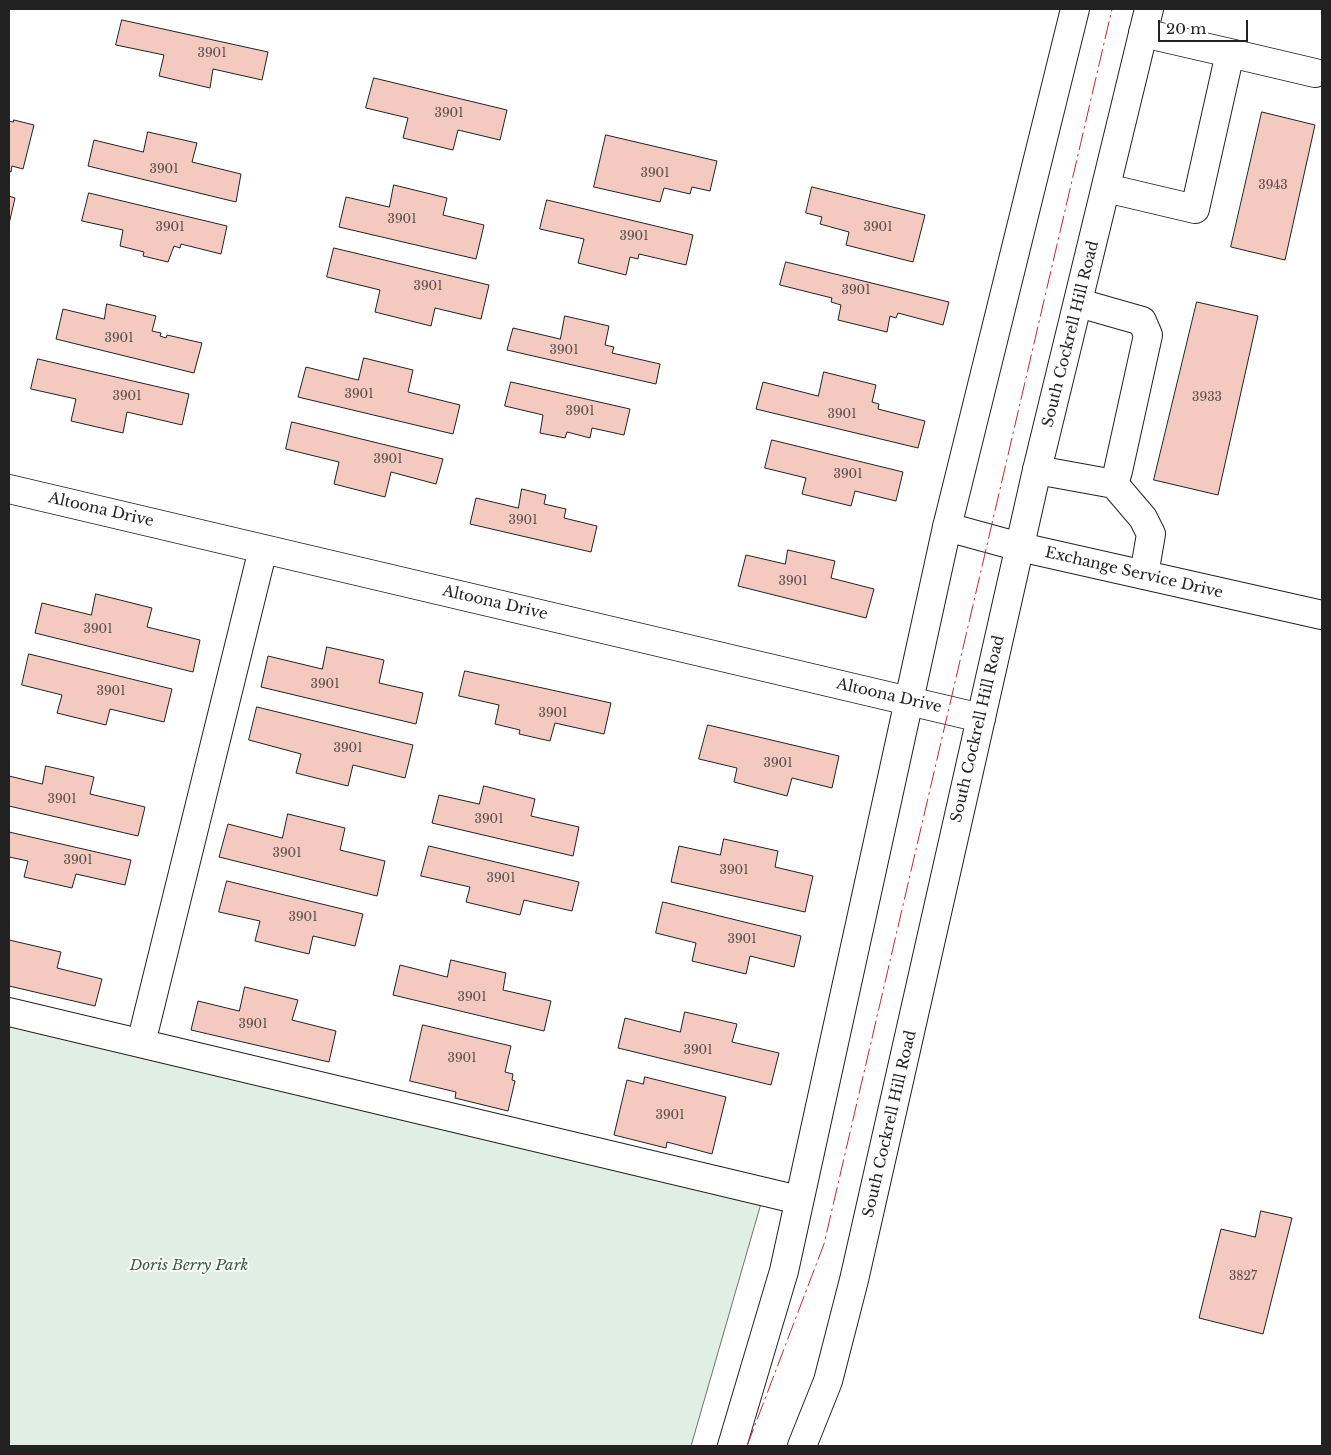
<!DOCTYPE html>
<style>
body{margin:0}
#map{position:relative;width:1331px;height:1455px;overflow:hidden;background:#fff;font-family:"Libre Baskerville",serif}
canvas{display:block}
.frame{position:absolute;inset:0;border:10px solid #222;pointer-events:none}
.scale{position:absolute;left:1158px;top:20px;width:90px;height:22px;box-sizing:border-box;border:2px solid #222;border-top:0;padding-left:6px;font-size:15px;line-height:18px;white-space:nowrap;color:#222;-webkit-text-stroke:4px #fff;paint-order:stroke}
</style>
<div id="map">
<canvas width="1331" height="1455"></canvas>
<div class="frame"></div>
<div class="scale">20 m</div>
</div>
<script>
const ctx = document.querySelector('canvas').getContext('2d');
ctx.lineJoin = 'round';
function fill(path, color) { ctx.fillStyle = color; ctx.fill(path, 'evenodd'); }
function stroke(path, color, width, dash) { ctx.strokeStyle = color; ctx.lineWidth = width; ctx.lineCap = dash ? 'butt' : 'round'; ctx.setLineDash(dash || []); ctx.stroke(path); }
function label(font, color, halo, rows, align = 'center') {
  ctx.font = font + ' "Libre Baskerville",serif'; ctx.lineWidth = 4; ctx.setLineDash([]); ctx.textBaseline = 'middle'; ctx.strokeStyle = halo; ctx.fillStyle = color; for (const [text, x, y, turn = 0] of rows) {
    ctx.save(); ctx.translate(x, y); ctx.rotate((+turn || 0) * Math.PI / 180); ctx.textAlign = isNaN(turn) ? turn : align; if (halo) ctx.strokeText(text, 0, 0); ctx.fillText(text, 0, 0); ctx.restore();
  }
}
const green = new Path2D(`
 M 9,1023 L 762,1200 L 691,1446 L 9,1446 Z`);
fill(green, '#e0efe3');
stroke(green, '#6f6f6f', 1);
const building = new Path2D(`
 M 122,20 L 268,52 L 262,80 L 213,69 L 210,88 L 159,76 L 164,55 L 116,45 Z
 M 374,78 L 507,110 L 500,140 L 458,130 L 453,150 L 403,138 L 408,118 L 366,108 Z
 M 1262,112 L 1315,125 L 1285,260 L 1231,247 Z
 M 14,120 L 34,125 L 23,169 L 12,166 L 11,172 L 9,171 L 9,121 L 13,122 Z
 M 148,132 L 197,143 L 192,162 L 241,174 L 236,202 L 88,166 L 94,140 L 143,152 Z
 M 606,135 L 717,161 L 710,191 L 692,187 L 690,194 L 664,188 L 660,202 L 594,187 Z
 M 394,185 L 447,198 L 443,215 L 484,225 L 476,259 L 339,227 L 346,197 L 389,207 Z
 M 812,187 L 925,215 L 913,262 L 846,245 L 849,232 L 820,224 L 822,217 L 806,213 Z
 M 89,193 L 227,226 L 221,254 L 181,244 L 180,248 L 174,246 L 168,262 L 143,256 L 144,252 L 120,246 L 123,230 L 82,221 Z
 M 9,196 L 15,198 L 9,224 Z
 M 547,200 L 693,235 L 686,265 L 639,254 L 638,259 L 630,257 L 626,275 L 578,263 L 584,239 L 540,229 Z
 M 334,248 L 489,285 L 481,319 L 435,308 L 431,326 L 375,312 L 380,290 L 327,277 Z
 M 786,262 L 949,302 L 943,325 L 898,313 L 896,318 L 890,316 L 887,332 L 838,320 L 841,305 L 831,302 L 832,298 L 780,285 Z
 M 1197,302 L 1258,316 L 1218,495 L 1154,480 Z
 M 107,304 L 156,316 L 152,331 L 161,333 L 160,336 L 166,338 L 167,335 L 202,343 L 194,373 L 56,339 L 63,309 L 104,319 Z
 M 565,316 L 609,326 L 605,345 L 614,347 L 612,353 L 660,364 L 656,384 L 507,350 L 513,328 L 560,339 Z
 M 364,358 L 413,370 L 408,392 L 460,405 L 453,434 L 298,397 L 306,367 L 358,380 Z
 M 38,359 L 189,394 L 182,425 L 127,412 L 123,433 L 71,421 L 76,399 L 31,389 Z
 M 824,372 L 876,385 L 872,402 L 879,404 L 878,409 L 925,421 L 918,448 L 756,409 L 763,382 L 818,396 Z
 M 511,382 L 630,409 L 624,435 L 592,428 L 590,438 L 567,432 L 565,438 L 540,433 L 543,415 L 505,406 Z
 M 292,422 L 443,459 L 436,484 L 391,472 L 385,497 L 334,484 L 339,462 L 286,449 Z
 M 772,440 L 903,472 L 896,501 L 855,491 L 851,506 L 802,494 L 806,478 L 765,468 Z
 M 522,489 L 546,495 L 544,504 L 566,509 L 564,518 L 597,526 L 591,552 L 470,524 L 476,498 L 518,508 Z
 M 788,550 L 835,561 L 831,578 L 874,589 L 866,618 L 738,586 L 746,555 L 785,564 Z
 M 96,594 L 152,608 L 147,627 L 200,640 L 193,672 L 35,633 L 42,603 L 91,615 Z
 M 327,647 L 384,660 L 379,683 L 423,693 L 416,724 L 261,687 L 268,656 L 322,669 Z
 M 29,654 L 172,689 L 164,722 L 110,709 L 106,725 L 57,713 L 62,695 L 22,685 Z
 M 465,671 L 611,703 L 604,734 L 555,723 L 550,741 L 519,734 L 520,730 L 495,724 L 499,705 L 459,696 Z
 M 257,707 L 413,745 L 405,778 L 353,765 L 348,786 L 296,773 L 301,754 L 249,740 Z
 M 708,725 L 839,756 L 832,788 L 792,778 L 787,796 L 734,782 L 737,768 L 699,759 Z
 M 46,766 L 94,777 L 90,794 L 145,807 L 138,836 L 9,806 L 9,776 L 42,784 Z
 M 484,786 L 535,799 L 531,816 L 579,827 L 573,856 L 432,823 L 439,795 L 479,804 Z
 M 288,814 L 345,828 L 340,850 L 385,861 L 377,896 L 219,857 L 228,824 L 282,838 Z
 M 9,832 L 131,860 L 125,885 L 76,874 L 72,888 L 24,877 L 28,861 L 9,857 Z
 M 724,839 L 778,851 L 775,867 L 813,876 L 805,912 L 671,882 L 679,846 L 720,855 Z
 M 429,846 L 579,882 L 572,911 L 524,900 L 520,915 L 466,902 L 470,887 L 421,876 Z
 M 227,881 L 363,914 L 355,946 L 313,936 L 309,954 L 255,941 L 260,921 L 219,912 Z
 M 663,902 L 801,936 L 794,967 L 750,956 L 746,974 L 692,961 L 696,943 L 656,933 Z
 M 9,940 L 61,952 L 57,968 L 102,979 L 95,1006 L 9,986 Z
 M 451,960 L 506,973 L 503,990 L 551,1001 L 544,1031 L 393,995 L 400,965 L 447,977 Z
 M 245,987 L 298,1000 L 292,1020 L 336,1031 L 329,1062 L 191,1030 L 198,1001 L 239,1011 Z
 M 685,1012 L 737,1024 L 732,1042 L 779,1053 L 771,1085 L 618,1048 L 625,1018 L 680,1032 Z
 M 423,1025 L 511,1046 L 505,1072 L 513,1074 L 512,1080 L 515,1081 L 508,1111 L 455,1098 L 456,1092 L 410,1081 Z
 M 645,1077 L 726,1097 L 712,1154 L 667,1142 L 666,1148 L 614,1135 L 627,1080 L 643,1084 Z
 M 1261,1211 L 1292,1218 L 1263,1334 L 1199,1318 L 1221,1229 L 1255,1237 Z`);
fill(building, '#f3c9c0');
stroke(building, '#222', 1);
const minor = new Path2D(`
 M 1230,53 L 1315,73
 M 1106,188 L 1195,209 L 1230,53 L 1143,33
 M 1037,470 L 1114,484 L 1118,471 L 1148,335 L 1142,321 L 1079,303
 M 1114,484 L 1143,518 L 1151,534 L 1144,575
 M 9,489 L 981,718
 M 947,527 L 1020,547 L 1322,615
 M 9,1012 L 799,1200
 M 145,1027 L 263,549`);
const major = new Path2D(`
 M 732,1446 L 784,1271 L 947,527 L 1075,9
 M 802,1446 L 828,1381 L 854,1280 L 1037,470 L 1149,9`);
stroke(minor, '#222', 30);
stroke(major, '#222', 30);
stroke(minor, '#fff', 28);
stroke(major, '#fff', 28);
stroke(new Path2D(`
 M 747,1446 L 824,1244 L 1112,9`), '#c62828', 1, [18, 4, 2.5, 4]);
label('12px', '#564c4a', null, [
 ["3901",212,54],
 ["3901",449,114],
 ["3901",164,170],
 ["3901",655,174],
 ["3943",1273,186],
 ["3901",402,220],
 ["3901",170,228],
 ["3901",878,228],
 ["3901",634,237],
 ["3901",428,287],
 ["3901",856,291],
 ["3901",119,339],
 ["3901",564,351],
 ["3901",359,395],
 ["3901",127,397],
 ["3933",1207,398],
 ["3901",580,412],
 ["3901",842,415],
 ["3901",388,460],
 ["3901",848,475],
 ["3901",523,521],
 ["3901",793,582],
 ["3901",98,630],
 ["3901",325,685],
 ["3901",111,692],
 ["3901",553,714],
 ["3901",348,749],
 ["3901",778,764],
 ["3901",62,800],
 ["3901",489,820],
 ["3901",287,854],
 ["3901",78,861],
 ["3901",734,871],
 ["3901",501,879],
 ["3901",303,918],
 ["3901",742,940],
 ["3901",472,998],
 ["3901",253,1025],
 ["3901",698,1051],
 ["3901",462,1059],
 ["3901",670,1116],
 ["3827",1243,1277]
]);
label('15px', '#222', '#fff', [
 ["South Cockrell Hill Road",1071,334,-76],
 ["Altoona Drive",101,510,13],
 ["Exchange Service Drive",1134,573,13],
 ["Altoona Drive",495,603,13],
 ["Altoona Drive",889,696,13],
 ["South Cockrell Hill Road",978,729,-77],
 ["South Cockrell Hill Road",890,1124,-77]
]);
label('italic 15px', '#2f5e38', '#fff', [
 ["Doris Berry Park",189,1266]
]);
</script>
